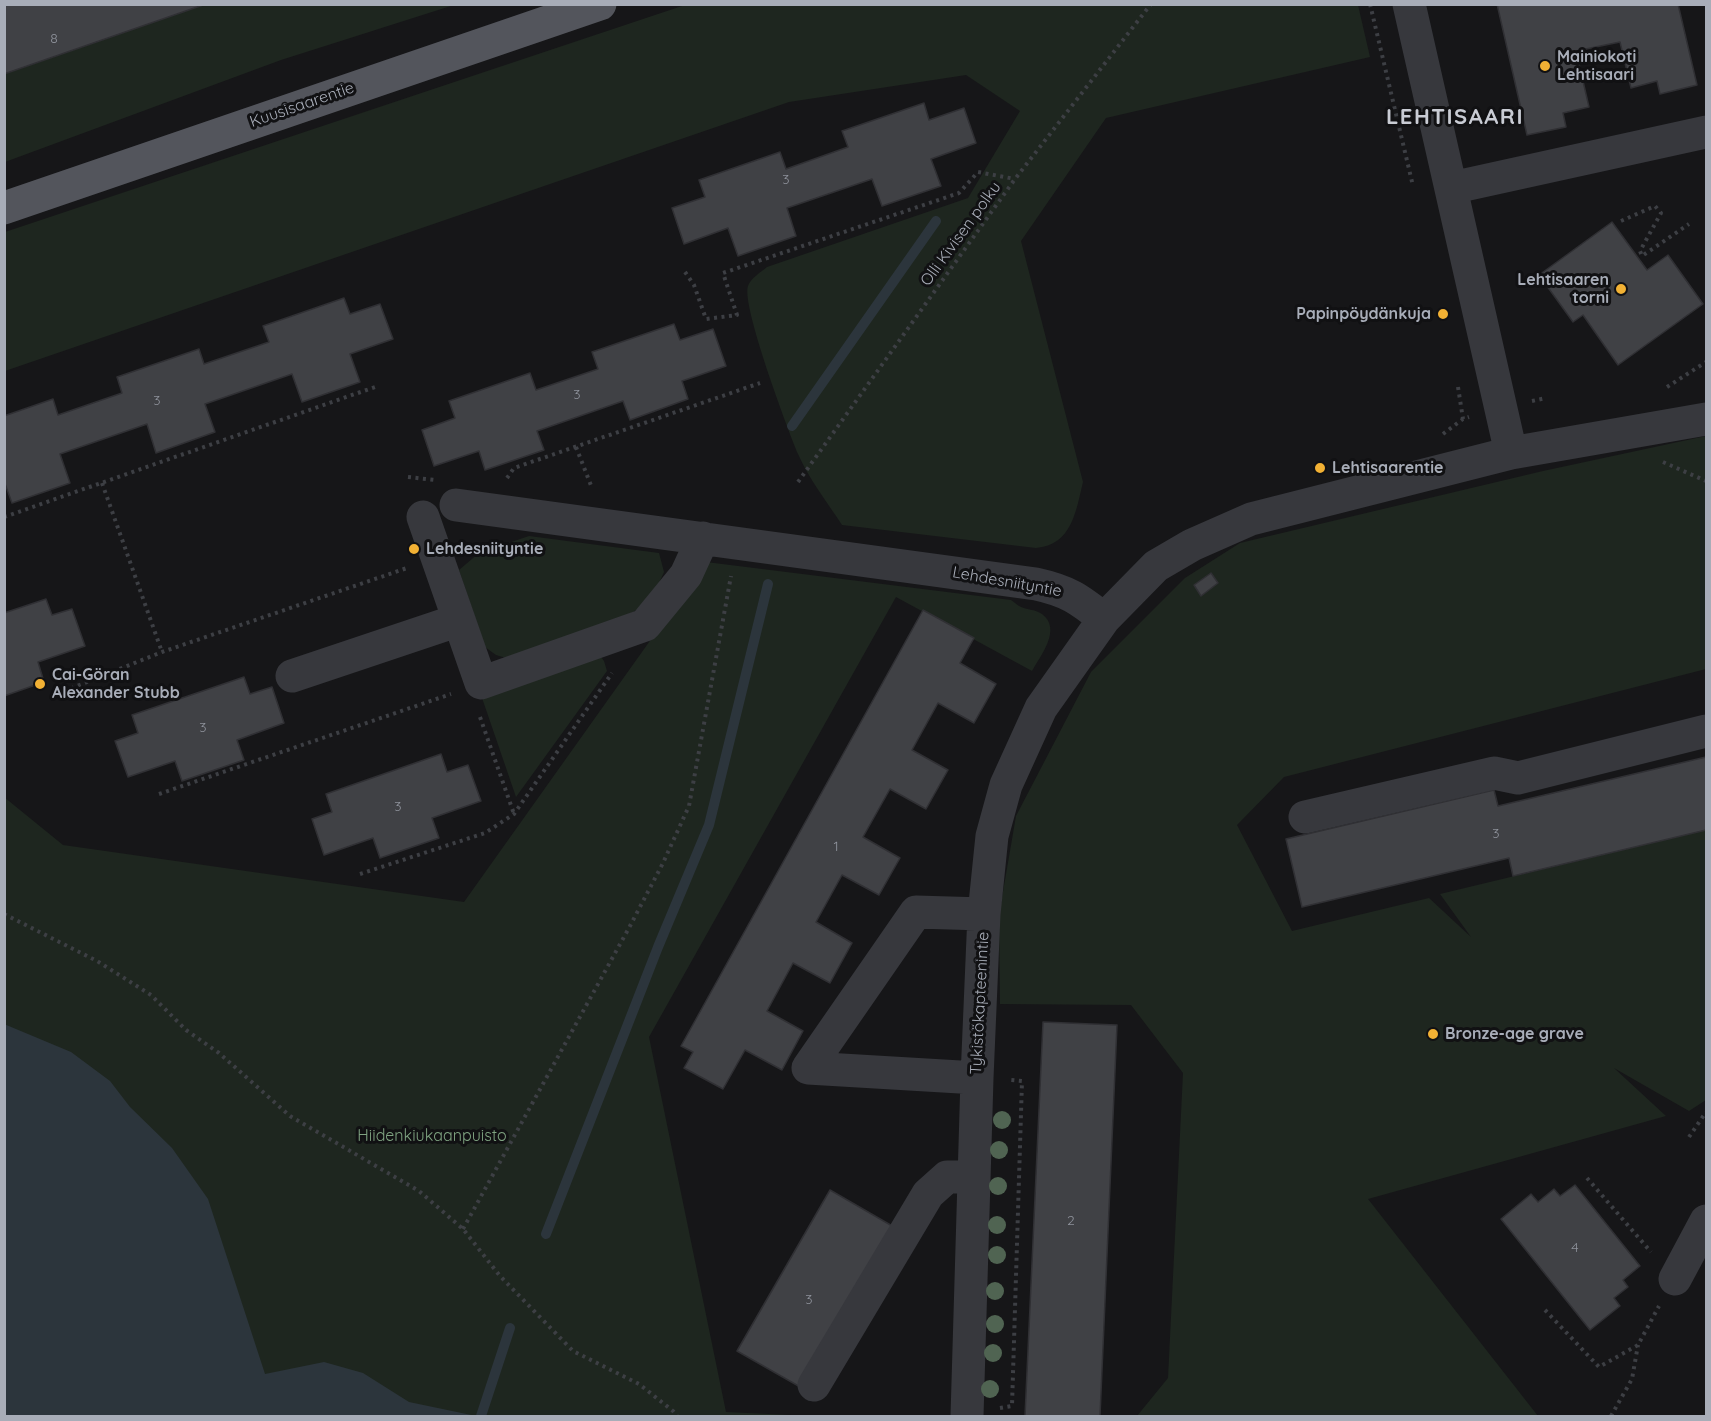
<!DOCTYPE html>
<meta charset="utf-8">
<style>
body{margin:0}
#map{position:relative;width:1711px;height:1421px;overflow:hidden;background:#161618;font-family:Quicksand,sans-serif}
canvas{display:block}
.frame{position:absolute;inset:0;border:6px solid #a8adb8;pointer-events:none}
</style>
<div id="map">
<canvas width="1711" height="1421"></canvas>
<div class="frame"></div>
</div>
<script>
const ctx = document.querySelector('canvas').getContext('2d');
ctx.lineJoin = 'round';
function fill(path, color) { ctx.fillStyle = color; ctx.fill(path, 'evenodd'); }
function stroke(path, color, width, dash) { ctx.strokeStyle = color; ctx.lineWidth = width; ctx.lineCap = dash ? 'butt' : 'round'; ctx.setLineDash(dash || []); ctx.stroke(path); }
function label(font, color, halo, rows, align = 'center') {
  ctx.font = font + ' Quicksand,sans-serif'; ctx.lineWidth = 6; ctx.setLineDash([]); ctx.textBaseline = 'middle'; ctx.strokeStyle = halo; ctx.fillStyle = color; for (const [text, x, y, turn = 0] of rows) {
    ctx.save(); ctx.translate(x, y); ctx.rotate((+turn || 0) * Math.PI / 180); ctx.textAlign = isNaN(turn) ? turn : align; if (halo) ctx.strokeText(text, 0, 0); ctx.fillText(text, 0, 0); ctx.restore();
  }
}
fill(new Path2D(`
 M 203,5 L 454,5 L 281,60 L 5,162 L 5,74 Z
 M 685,5 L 1358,5 L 1370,57 L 1106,118 L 1021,241 L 1083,482 C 1076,511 1072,545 1036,548 L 842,525 C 827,502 809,479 798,454 C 788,430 741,305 748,286 C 751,278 761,272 767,267 L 968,198 L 1020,111 L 966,75 L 789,102 L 5,371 L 5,232 Z
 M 1706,436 L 1706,669 L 1284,777 L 1237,825 L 1292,931 L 1429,898 L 1471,937 L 1440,894 L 1706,830 L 1706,1100 L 1689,1111 L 1614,1068 L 1666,1116 L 1368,1199 L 1538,1416 L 1137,1416 L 1168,1378 L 1183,1073 L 1131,1005 L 1000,1004 L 999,915 L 1016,816 L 1091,672 L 1185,578 L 1240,543 L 1543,471 Z
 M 529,536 L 659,553 L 664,572 L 659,583 L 641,607 L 625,617 L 509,659 L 496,655 L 485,647 L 459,570 L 479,553 Z
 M 706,562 L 1011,600 C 1014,602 1016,604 1019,606 C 1026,610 1035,609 1042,614 C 1062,629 1041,655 1032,671 L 896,597 L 649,1037 L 726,1412 L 812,1416 L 341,1416 L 210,1410 L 5,1117 L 4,797 L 63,845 L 464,902 Z
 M 599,654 L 604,661 L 607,671 L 516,797 L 481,695 Z`), '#1e261f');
fill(new Path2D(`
 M 4,1024 L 71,1052 L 110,1081 L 130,1107 L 172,1148 L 208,1199 L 265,1374 L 324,1362 L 363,1373 L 409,1402 L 476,1416 L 5,1416 Z`), '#2c353c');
stroke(new Path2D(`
 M 792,426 L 936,221
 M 546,1234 L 658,947 L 709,825 L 768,584
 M 481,1416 L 510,1328`), '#2c353c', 10);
const building = new Path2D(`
 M 4,4 L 203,4 L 203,5 L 4,74 Z
 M 1497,4 L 1678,4 L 1697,85 L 1660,94 L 1657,81 L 1631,88 L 1620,42 L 1576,51 L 1589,107 L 1563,113 L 1566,127 L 1527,135 Z
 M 924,103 L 929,120 L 964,108 L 976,143 L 931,159 L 941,186 L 882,206 L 872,179 L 787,208 L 796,236 L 738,256 L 728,228 L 684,244 L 672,208 L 705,197 L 699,180 L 780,152 L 786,169 L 848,147 L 842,131 Z
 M 1612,222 L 1647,270 L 1668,255 L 1703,304 L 1618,365 L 1583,315 L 1573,322 L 1539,275 Z
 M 344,298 L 350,314 L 380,304 L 393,339 L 350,354 L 360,382 L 302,402 L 292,374 L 205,404 L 215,432 L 156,453 L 147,424 L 60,454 L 70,483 L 12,503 L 4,481 L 4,416 L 53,399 L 58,415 L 122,393 L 117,377 L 199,349 L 204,364 L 269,342 L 263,326 Z
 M 674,324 L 680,340 L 713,329 L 726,366 L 682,381 L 688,399 L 630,420 L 623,401 L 537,431 L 544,450 L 485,470 L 479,451 L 434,466 L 422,430 L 455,418 L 449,401 L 530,373 L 536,390 L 598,369 L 592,352 Z
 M 1211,573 L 1218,583 L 1201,596 L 1194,585 Z
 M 46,599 L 52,615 L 72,609 L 85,646 L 38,662 L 44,682 L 4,696 L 4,613 Z
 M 923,610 L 974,638 L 960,663 L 996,684 L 974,723 L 938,703 L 912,750 L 948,770 L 926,809 L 890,789 L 863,837 L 900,858 L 879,895 L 842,875 L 816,922 L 852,943 L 830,983 L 793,963 L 767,1011 L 803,1031 L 782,1070 L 745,1050 L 723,1089 L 684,1068 L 693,1052 L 681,1046 Z
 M 244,677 L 250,694 L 272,687 L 284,723 L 237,740 L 244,760 L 182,781 L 175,761 L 128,777 L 115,741 L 138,733 L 132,715 Z
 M 441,754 L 447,772 L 468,765 L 481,801 L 432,818 L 439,838 L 380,858 L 373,838 L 324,855 L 312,819 L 332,812 L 326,794 Z
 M 1706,757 L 1706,830 L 1513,876 L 1509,858 L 1302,907 L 1286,839 L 1494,790 L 1498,806 Z
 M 1043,1022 L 1117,1025 L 1100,1416 L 1025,1416 Z
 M 1575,1185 L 1640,1266 L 1623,1280 L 1628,1287 L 1614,1298 L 1620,1306 L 1590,1330 L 1501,1219 L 1531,1194 L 1538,1202 L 1554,1189 L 1560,1196 Z
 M 830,1190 L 894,1227 L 802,1388 L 737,1351 Z`);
fill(building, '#404145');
stroke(building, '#303034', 1.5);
stroke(new Path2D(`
 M 1370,4 L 1413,186
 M 1621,221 L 1655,206 L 1661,213 L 1640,251 L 1642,256 L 1689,224
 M 685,272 L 694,285 L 706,319 L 737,315 L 723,273 L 959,193 L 978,172 L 1015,179
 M 1458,387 L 1463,419
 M 1667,387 L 1706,362
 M 1532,401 L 1546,398
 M 1443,434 L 1463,419 L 1469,417
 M 576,447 L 592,488
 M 1663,462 L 1706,481
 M 408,477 L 435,480
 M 507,478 L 514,468 L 760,383
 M 798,482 L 1015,179 L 1151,4
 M 102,483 L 162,652
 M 4,517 L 375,387
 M 57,694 L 162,652 L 407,568
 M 480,717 L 514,814
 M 159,794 L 451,694
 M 360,874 L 485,833 L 514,814 L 612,673
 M 4,914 L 97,961 L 151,995 L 186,1030 L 219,1053 L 290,1116 L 419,1191 L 463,1229 L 500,1276 L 573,1351 L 639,1384 L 673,1411 L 677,1416
 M 1689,1137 L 1706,1112
 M 1587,1178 L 1651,1252
 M 463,1229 L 630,926 L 663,863 L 689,806 L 731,576
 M 1545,1310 L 1599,1367 L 1638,1345 L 1659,1306
 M 1000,1408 L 1012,1406 L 1022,1081 L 1011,1080
 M 1611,1416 L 1632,1379 L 1638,1345`), '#3d3f44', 4, [3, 4.5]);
stroke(new Path2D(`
 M 1409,4 L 1511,453
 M 1451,188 L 1706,132
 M 456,505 L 1036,584 C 1068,591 1079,599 1104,619
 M 423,517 L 481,683 L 645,625 L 686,575 L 703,538
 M 292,676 L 459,620
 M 1305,817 L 1494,773 L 1518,778 L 1706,731
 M 977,1078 L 808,1068 L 916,912 L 984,914
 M 1675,1279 L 1706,1221
 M 814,1385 L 928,1194 L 947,1177 L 973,1177
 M 967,1416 L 977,1078 L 984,914 L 992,836 L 1006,785 L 1041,708 L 1104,619 L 1156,566 L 1192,545 L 1251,519 L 1511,453 L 1706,419`), '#37383d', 33);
stroke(new Path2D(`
 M 4,208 L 600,4`), '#53555c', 33);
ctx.fillStyle = '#506452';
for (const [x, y] of [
 [1002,1120],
 [999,1150],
 [998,1186],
 [997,1225],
 [997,1255],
 [995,1291],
 [995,1324],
 [993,1353],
 [990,1389]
]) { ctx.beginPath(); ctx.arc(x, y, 9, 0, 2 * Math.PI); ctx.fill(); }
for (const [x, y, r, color] of [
 [1545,66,6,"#f2b134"],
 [1621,289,6,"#f2b134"],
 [1443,314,6,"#f2b134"],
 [1320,468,6,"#f2b134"],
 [414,549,6,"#f2b134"],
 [40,684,6,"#f2b134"],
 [1433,1034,6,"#f2b134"]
]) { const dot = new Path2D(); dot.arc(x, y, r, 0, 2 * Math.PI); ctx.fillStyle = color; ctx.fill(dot); stroke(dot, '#111113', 2); }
label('14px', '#8e929b', null, [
 ["8",54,39],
 ["3",786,180],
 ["3",577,395],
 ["3",157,401],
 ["3",203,728],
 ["3",398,807],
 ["3",1496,834],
 ["1",836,847],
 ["2",1071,1221],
 ["4",1575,1248],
 ["3",809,1300]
]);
label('bold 16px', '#a8adb8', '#111113', [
 ["Mainiokoti",1557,57],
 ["Lehtisaari",1557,75],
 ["Lehtisaaren",1609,280,"right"],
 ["torni",1609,298,"right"],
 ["Papinpöydänkuja",1431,314,"right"],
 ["Lehtisaarentie",1332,468],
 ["Lehdesniityntie",426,549],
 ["Cai-Göran",52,675],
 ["Alexander Stubb",52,693],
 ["Bronze-age grave",1445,1034]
], 'left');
label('16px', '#a8adb8', '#111113', [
 ["Kuusisaarentie",302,105,-19],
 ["Olli Kivisen polku",961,234,-54],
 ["Lehdesniityntie",1007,582,10],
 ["Tykistökapteenintie",980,1003,-87]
]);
label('16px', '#7fa381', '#111113', [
 ["Hiidenkiukaanpuisto",432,1136]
]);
ctx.letterSpacing = '1.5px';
label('bold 22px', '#c9ccd4', '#111113', [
 ["LEHTISAARI",1455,117]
]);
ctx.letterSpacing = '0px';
</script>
